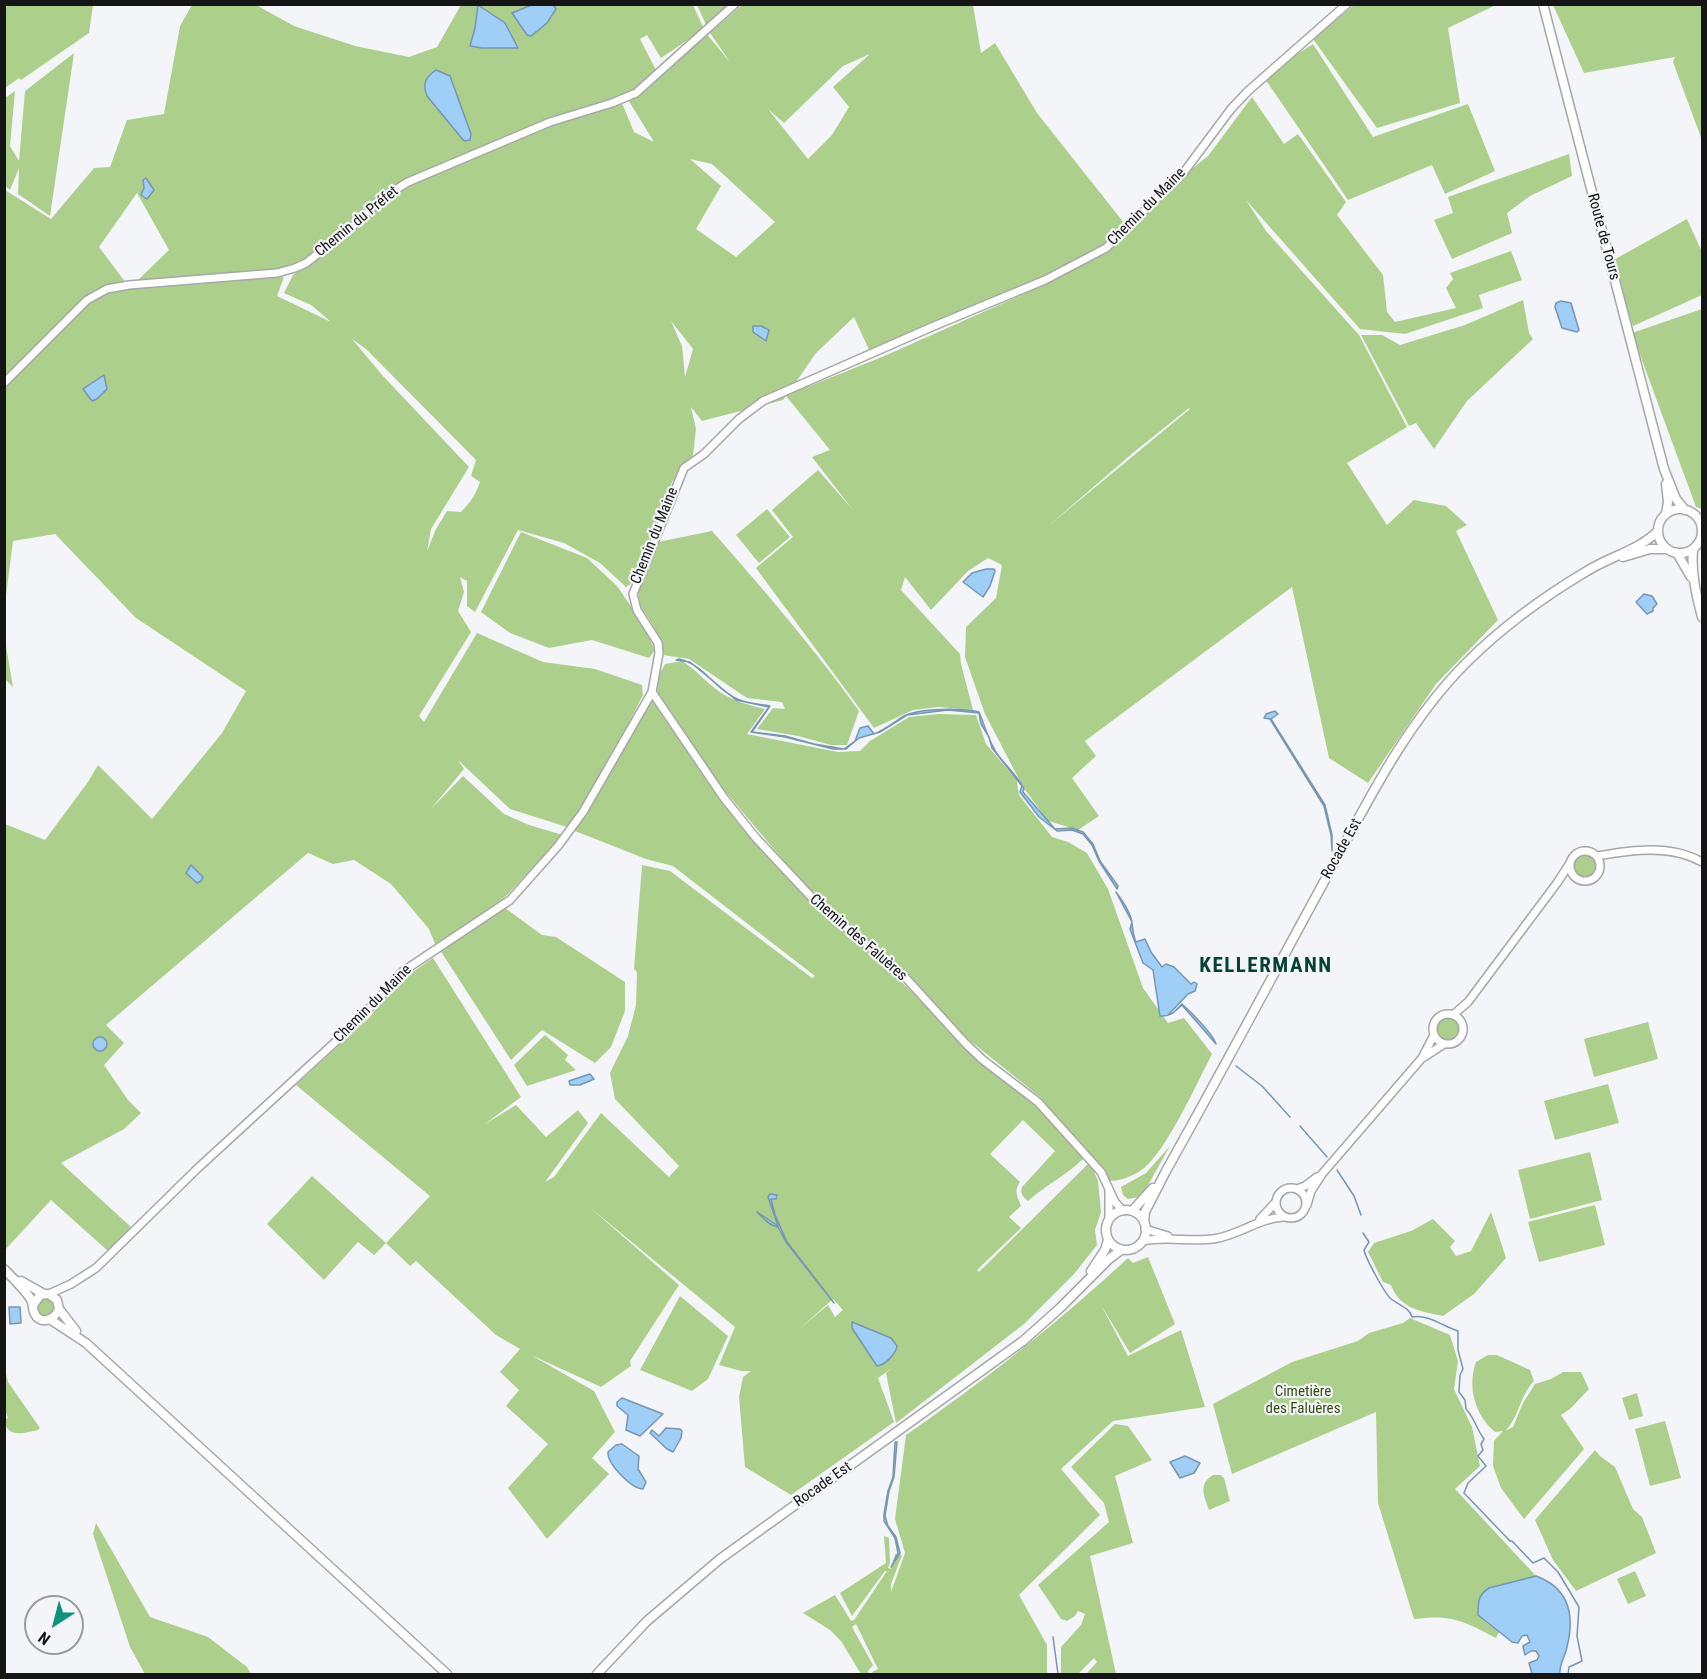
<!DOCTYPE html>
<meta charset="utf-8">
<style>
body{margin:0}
#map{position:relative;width:1707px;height:1679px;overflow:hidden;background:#f4f5f8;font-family:"Roboto Condensed",sans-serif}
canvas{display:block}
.frame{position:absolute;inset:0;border:6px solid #151516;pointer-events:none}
.north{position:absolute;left:24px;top:1595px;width:60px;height:60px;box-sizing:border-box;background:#f4f5f8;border:2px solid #9b9b9e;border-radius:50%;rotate:216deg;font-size:16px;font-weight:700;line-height:24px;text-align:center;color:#151516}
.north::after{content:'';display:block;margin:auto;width:21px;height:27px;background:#0e937d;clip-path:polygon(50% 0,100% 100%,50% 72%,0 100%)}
</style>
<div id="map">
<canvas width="1707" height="1679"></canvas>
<div class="frame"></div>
<div class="north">N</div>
</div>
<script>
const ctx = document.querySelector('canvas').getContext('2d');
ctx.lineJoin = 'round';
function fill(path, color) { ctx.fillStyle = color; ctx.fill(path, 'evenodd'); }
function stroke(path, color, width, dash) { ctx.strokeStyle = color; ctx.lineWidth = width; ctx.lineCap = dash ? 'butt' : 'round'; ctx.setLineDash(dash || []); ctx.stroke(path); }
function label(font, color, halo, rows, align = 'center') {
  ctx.font = font + ' "Roboto Condensed",sans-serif'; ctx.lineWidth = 4.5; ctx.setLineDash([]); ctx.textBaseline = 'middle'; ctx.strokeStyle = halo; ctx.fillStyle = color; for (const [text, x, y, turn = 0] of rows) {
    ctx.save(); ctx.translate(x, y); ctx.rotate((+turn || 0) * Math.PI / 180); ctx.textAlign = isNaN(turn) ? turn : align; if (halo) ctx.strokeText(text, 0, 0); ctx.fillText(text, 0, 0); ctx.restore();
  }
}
fill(new Path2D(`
 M 5,4 L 93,5 L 89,33 L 21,80 L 19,78 L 5,88 Z
 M 192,5 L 256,5 L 294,26 L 355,46 L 409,57 L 437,47 L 461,5 L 693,5 L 704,29 L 661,58 L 647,35 L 640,39 L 656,70 L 628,94 L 619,96 L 634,132 L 654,142 L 627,98 L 705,32 L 730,62 L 710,33 L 742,5 L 973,5 L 981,53 L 995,43 L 1037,113 L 1128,228 L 1172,185 L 1208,156 L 1252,97 L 1284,144 L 1298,134 L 1346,202 L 1337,215 L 1383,275 L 1387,312 L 1395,322 L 1456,308 L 1446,288 L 1453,279 L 1450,273 L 1511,251 L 1522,280 L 1479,295 L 1483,308 L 1405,334 L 1360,329 L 1246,200 L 1266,231 L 1359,335 L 1407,427 L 1347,463 L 1387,525 L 1414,500 L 1446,506 L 1467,525 L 1456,531 L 1498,620 L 1436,684 L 1368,783 L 1329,758 L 1292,587 L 1085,741 L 1096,756 L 1072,778 L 1099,816 L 1078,830 L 1048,821 L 1023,787 L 985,714 L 965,657 L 966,627 L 996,598 L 1002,565 L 988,558 L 968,571 L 931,610 L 905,577 L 901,590 L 960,654 L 961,664 L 973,710 L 939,707 L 913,710 L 874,728 L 756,568 L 793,537 L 772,510 L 818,470 L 853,510 L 812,457 L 830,450 L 786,396 L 783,400 L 702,421 L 691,407 L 696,429 L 693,455 L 672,482 L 632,583 L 626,587 L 600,563 L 564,543 L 518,530 L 475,612 L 467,606 L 467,581 L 460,577 L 464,592 L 458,611 L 471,632 L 419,716 L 424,722 L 477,633 L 543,662 L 595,669 L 642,685 L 643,695 L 586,806 L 567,827 L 510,809 L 458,760 L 464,769 L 431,809 L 463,776 L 504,814 L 529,825 L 563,835 L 507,895 L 475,920 L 435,944 L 429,929 L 391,884 L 354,860 L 333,864 L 308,853 L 106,1025 L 124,1043 L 104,1065 L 128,1100 L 141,1113 L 124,1129 L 61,1163 L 131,1227 L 108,1251 L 51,1200 L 5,1250 L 5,824 L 45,840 L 88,782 L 98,765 L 152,819 L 222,733 L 246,691 L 136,618 L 55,534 L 13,541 L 5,603 L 5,190 L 51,219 L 94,168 L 110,167 L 127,120 L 164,114 L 180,26 ZM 870,54 L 833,87 L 849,107 L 832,135 L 808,159 L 768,109 L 784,123 L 843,66 ZM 690,159 L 712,164 L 775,222 L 736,257 L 696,229 L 721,186 ZM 137,193 L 169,250 L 138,280 L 274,271 L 305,262 L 358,215 L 368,202 L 390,195 L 344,239 L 293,275 L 284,293 L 311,305 L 331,322 L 277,296 L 284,277 L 129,287 L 99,247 ZM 1126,229 L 1107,249 L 1035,289 L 882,357 L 787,395 L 816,353 L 854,317 L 870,352 L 913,331 L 1005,297 L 1072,267 ZM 671,321 L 693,349 L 685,377 L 682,346 ZM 352,339 L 366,349 L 476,460 L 471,476 L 480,482 C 476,494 470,503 461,512 L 447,511 L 436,529 L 427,551 L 431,529 L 469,467 L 383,376 ZM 1189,408 L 1190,409 L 1047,527 L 1134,452 Z
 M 697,5 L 730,5 L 707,27 Z
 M 1354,5 L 1496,5 L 1448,28 L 1460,103 L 1377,128 L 1313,39 Z
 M 1553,5 L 1702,5 L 1702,140 L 1673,62 L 1675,57 L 1584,73 Z
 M 1313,44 L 1373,137 L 1468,104 L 1495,171 L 1445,194 L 1432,165 L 1348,200 L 1263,76 Z
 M 74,53 L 50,216 L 18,194 L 19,168 L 10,190 L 5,186 L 5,98 L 15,91 L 10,146 L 19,161 L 25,91 Z
 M 1569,154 L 1572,176 L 1530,196 L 1507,213 L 1512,233 L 1452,259 L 1434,220 L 1453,213 L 1448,197 Z
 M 1687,219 L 1702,252 L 1702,295 L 1633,326 L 1610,262 Z
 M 1523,300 L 1529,333 L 1533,339 L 1467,401 L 1434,449 L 1416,423 L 1409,426 L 1361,335 L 1382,335 L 1400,345 L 1465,325 Z
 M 1702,309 L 1702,509 L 1696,507 L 1632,333 Z
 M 767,509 L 790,537 L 759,563 L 736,535 Z
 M 712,531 C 763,589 814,648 859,711 L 847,745 L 831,745 L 798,736 L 757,729 L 773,708 L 785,709 L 782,702 L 747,698 L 689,659 L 663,655 L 654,627 L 640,605 L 638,589 L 650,566 L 658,542 Z
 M 521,532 L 587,558 L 617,586 L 643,624 L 655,650 L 649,658 L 592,640 L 549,648 L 510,633 L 481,612 Z
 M 4,640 L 5,640 L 13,687 L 5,679 Z
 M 682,661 C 695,669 700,676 712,686 C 728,700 745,704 765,709 L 747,734 L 838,752 L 860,751 L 870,741 L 909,717 L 938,714 L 976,715 L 986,744 L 1014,777 L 1016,776 L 1019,795 L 1052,837 L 1068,842 L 1087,853 L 1108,889 L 1143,988 L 1168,1023 L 1184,1018 L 1212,1054 C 1198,1081 1164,1157 1140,1171 C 1129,1178 1119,1181 1105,1181 L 1040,1097 L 943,1019 L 848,922 L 804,885 L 714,778 L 658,695 L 657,679 L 665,664 Z
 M 651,697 L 737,822 L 787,877 L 908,988 L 1002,1078 L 1029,1098 L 1084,1158 C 1067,1175 1046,1185 1028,1201 C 1023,1197 1020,1194 1022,1187 L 1055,1151 L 1023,1120 L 990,1154 L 1020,1182 C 1013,1191 1018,1197 1021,1206 L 1009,1217 L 1021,1228 L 977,1270 L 979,1272 L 1090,1162 L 1098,1181 L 1101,1212 L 1095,1230 L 1097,1245 L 1074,1274 L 1024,1324 L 896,1423 L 886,1373 L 892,1368 L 878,1378 L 894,1422 L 791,1495 L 745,1467 L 739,1397 L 743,1377 L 751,1371 L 741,1371 L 719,1365 L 735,1327 L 588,1206 L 679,1285 L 630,1361 L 631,1366 L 601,1387 L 531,1355 L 594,1391 L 615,1432 L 592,1458 L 609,1474 L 547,1539 L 508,1488 L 548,1444 L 506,1406 L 519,1390 L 500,1372 L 520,1349 L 496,1335 L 416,1261 L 410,1266 L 386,1243 L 374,1255 L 358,1242 L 324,1280 L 267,1224 L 312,1176 L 386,1243 L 430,1196 L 296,1085 L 369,1018 L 394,985 L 433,958 L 521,1097 L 485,1124 L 516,1105 L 546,1137 L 578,1110 L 588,1123 L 545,1182 L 554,1177 L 601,1113 L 669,1177 L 679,1166 L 615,1099 L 610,1073 L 628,1036 L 636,1005 L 637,972 L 634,969 L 642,865 L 670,871 L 812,978 L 815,976 L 673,866 L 646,859 L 575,831 ZM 833,1299 L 843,1310 L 835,1317 L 828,1305 L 799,1329 Z
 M1573 866a12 12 0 1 1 24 0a12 12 0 1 1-24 0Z
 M 505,908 L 542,935 L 556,937 L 625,982 L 625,1011 L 611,1047 L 595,1063 L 542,1030 L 511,1060 L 440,950 Z
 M1437 1029a11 11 0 1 1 22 0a11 11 0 1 1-22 0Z
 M 1648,1022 L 1658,1059 L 1594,1077 L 1584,1039 Z
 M 545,1035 L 568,1055 L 565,1060 L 576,1070 L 527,1086 L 514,1065 Z
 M 1608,1084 L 1619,1123 L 1555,1140 L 1544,1101 Z
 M 1170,1146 L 1147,1187 L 1139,1197 L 1128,1199 L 1123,1195 L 1121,1187 L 1146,1173 Z
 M 1590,1152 L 1602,1200 L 1530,1219 L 1518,1170 Z
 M 1595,1205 L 1605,1245 L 1539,1262 L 1528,1222 Z
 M 1491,1212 L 1506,1258 L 1474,1294 L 1443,1316 C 1420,1311 1400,1309 1391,1285 L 1383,1282 L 1368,1252 L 1374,1243 L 1411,1231 L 1433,1219 L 1455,1241 L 1450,1247 L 1456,1256 L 1471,1251 Z
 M 1148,1257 L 1175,1324 L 1130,1353 L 1101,1305 L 1128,1356 L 1181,1330 L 1205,1407 L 1113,1421 L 1061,1469 L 1100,1515 L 1019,1595 L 1047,1645 L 1047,1674 L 873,1674 L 872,1672 L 878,1669 L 856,1624 L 852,1627 L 873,1665 L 868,1671 L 869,1674 L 861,1674 L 841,1641 L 830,1630 L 803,1613 L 835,1595 L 851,1621 L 854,1620 L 887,1571 L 885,1571 L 852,1616 L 840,1593 L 886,1563 L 884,1536 L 889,1538 L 890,1563 L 888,1568 L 891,1569 L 895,1554 L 902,1555 L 891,1584 L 891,1592 L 905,1553 L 895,1519 L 906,1435 C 984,1381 1059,1322 1128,1258 L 1133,1263 Z
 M 680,1296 L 728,1336 L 708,1379 L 692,1391 L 640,1370 Z
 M37 1307a9 9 0 1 1 18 0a9 9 0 1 1-18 0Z
 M 1410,1318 L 1450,1335 L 1458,1361 L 1454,1389 L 1472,1427 L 1480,1466 L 1455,1489 L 1536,1576 L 1489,1588 L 1484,1621 L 1499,1632 L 1496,1638 C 1464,1621 1451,1614 1414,1619 L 1378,1503 L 1376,1412 L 1232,1474 L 1213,1404 L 1292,1362 L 1358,1341 L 1369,1333 L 1403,1323 Z
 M 5,1352 L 5,1370 L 8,1382 L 40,1428 L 38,1430 C 25,1433 5,1439 5,1419 L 8,1418 L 4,1407 Z
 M 1488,1355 L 1497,1355 L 1530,1370 L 1534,1381 C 1519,1397 1519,1418 1505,1431 L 1513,1427 L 1523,1403 L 1535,1384 L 1551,1379 L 1563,1372 L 1581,1372 L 1589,1389 L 1570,1409 L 1561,1415 L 1584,1449 L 1524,1519 L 1501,1488 L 1493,1466 L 1494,1441 L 1503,1431 L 1495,1432 C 1475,1415 1467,1387 1476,1362 Z
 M 1637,1393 L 1643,1416 L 1629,1420 L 1622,1398 Z
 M 1665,1421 L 1681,1478 L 1650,1486 L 1635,1429 Z
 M 1115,1424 L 1128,1426 L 1152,1460 L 1115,1476 L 1133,1543 L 1090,1556 L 1116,1674 L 1086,1674 L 1097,1662 L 1094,1658 L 1078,1674 L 1061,1674 L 1061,1647 L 1081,1625 L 1085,1614 L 1078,1611 L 1075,1616 L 1067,1621 L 1061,1619 L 1038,1585 L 1109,1522 L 1104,1503 L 1071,1467 Z
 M 1595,1450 L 1600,1456 L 1615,1467 L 1633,1509 L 1642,1517 L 1656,1553 L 1576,1591 L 1553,1560 L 1535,1520 Z
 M 1213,1475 L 1220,1475 L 1224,1478 L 1230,1501 L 1209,1510 C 1204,1496 1198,1484 1213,1475 Z
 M 96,1523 L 150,1617 L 208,1637 L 247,1667 L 251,1674 L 145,1674 L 130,1647 L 93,1534 Z
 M 1635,1571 L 1646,1596 L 1628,1604 L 1617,1579 Z`), '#accf8b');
const water = new Path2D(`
 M 534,4 L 553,5 L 556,9 L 547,23 L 531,36 L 527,35 L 512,13 Z
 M 478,5 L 505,23 L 518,48 L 482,48 L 470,46 L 475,28 Z
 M 436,70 L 450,76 L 471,134 L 470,140 L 464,141 L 427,96 C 422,83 426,77 436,70 Z
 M 146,178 L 154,190 L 147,199 L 141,195 L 144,188 L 143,180 Z
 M 1561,301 L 1571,303 L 1579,330 L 1577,332 L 1562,328 L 1555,307 L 1556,303 Z
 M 753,326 L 761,326 L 769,330 L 766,341 L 753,332 Z
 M 104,375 L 107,389 L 97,399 L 92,401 L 83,389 Z
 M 986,569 L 994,569 L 995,571 L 990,586 L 983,597 L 963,582 L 972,573 Z
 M 1644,594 L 1652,596 L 1657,604 L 1653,608 L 1653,611 L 1647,614 L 1636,602 Z
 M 679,659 C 703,664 715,689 737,699 C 747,704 760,704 770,706 L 752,732 L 785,736 L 814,744 L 844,749 L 855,741 L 860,728 L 868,726 L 874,734 C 885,730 894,722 904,716 C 920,708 962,708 979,712 C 985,726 989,743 998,755 C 1007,767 1018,776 1024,789 L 1023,792 L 1055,829 L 1072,828 L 1083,832 L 1093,844 L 1100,861 L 1118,886 L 1117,889 L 1099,861 L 1092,845 L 1083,834 L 1072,830 L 1057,831 L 1039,817 L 1020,792 L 1022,786 L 992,748 L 989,737 L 981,724 L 979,713 L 948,710 L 907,715 L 880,732 L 859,738 L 846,749 L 833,749 L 785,737 L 751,732 L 769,707 L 736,700 L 696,667 L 690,662 L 676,660 Z
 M 1275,711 L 1278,714 L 1271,719 L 1325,805 L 1332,835 L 1332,851 L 1331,835 L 1324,806 L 1270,719 L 1264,718 L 1266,714 Z
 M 191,865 L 203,877 L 201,881 L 197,883 L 186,873 Z
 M 1116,892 C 1122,900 1131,913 1132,923 C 1133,930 1133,935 1136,942 L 1145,939 L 1151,952 L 1162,967 L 1166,964 L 1174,967 L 1191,984 L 1194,982 L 1197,984 L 1195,991 L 1188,994 L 1169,1014 L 1173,1013 L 1182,1004 C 1191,1012 1213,1034 1216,1044 L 1182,1005 C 1175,1011 1171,1017 1160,1016 L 1153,970 L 1143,963 L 1130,929 L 1132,922 Z
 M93 1044a7 7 0 1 1 14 0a7 7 0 1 1-14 0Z
 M 590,1074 L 594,1079 L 580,1085 L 570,1085 L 569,1081 Z
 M 770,1194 L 777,1195 L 776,1199 L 771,1199 L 775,1215 L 787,1242 L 834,1303 L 786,1242 L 778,1227 C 770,1226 763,1218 757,1212 L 778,1226 L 768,1197 Z
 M 9,1307 L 20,1307 L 21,1323 L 10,1324 Z
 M 852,1322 L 891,1338 L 897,1346 C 896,1354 885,1365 877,1366 L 852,1328 Z
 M 622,1398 L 663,1414 L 640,1436 L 626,1430 L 628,1415 L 617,1406 L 617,1402 Z
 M 666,1428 L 680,1429 L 682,1431 L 681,1438 L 673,1452 L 667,1449 L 650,1433 L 652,1430 L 659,1436 Z
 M 895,1442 L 897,1442 L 894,1477 L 889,1491 L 885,1516 L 888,1526 L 896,1537 L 900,1553 L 891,1567 L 898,1553 L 895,1538 L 884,1521 L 884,1514 L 888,1491 L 893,1477 Z
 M 622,1444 L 639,1456 L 638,1469 L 646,1482 L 643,1489 C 632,1489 607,1464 608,1452 L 616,1445 Z
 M 1185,1456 L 1200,1463 L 1194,1473 L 1180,1478 L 1170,1462 Z
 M 1536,1576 C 1569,1588 1575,1615 1567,1647 C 1565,1657 1559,1664 1560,1674 L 1532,1674 L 1529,1663 L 1537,1660 L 1539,1656 L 1536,1651 L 1531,1651 L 1525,1655 L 1523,1646 L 1530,1642 L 1527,1635 L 1522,1636 L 1518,1643 L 1512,1642 L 1478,1615 C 1478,1602 1478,1595 1489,1588 Z`);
fill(water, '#9fcef6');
stroke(water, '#7696b3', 1.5);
stroke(new Path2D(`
 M 1236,1066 L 1262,1086 L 1290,1117
 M 1300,1126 L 1327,1157
 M 1337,1170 L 1354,1196 L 1361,1215
 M 1363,1233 L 1369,1242 L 1364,1250 C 1366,1259 1385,1294 1391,1299 C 1399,1305 1410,1308 1412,1317 C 1429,1314 1442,1326 1458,1331 L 1458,1350 L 1463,1369 L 1460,1375 L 1459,1392 L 1465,1400 L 1466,1409 C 1475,1419 1476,1428 1484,1439 L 1481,1444 L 1483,1450 L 1478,1456 L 1486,1466 L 1468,1483 L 1464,1493 L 1510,1541 L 1512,1541 L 1533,1563 L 1544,1558 L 1558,1572 L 1579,1607 L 1577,1636 L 1582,1661 L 1569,1667 L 1568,1674
 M 1053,1637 L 1058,1674`), '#7696b3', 1.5);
const secondary = new Path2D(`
 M 4,383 L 87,300 L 107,289 L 129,285 L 277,273 L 295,268 L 306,263 L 352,227 L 382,198 L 408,182 L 550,122 L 612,103 L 636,93 L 735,4
 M 652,692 L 724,798 L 756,838 L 815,901 L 904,976 L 966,1044 L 983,1060 L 1038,1102 L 1101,1172 L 1115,1202 L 1123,1211
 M1570 866a15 15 0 1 1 30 0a15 15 0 1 1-30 0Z
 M 1597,856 C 1632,850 1670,844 1702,862
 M1433 1029a15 15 0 1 1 30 0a15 15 0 1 1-30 0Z
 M 1453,1015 L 1468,1002 L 1557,883 L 1570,863
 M 1424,1057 L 1444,1044
 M1276 1203a15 15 0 1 1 30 0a15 15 0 1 1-30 0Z
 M 1297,1189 L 1305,1186 L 1317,1177
 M 1307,1205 L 1311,1191 L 1322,1174 L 1422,1058 L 1434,1035
 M 1109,1219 L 1109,1190
 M 1260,1219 L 1276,1202
 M 1145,1229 L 1168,1236
 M 1143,1241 C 1166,1236 1190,1242 1213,1239 C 1238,1236 1258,1218 1284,1217
 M 49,1294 L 71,1284 L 96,1268 L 198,1168 L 356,1023 L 402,972 L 510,900 L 558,846 L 583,812 L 652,692 L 659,653 L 658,643 L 637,610 L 633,594 L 684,468 L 704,454 L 739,419 L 763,401 L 934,326 L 1045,280 L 1106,248 L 1184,172 L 1231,109 L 1248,91 L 1347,4`);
const primary = new Path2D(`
 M 1543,4 L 1664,469 L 1676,499 L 1685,510
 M 1666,484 L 1668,502 L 1666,514
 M1658 531a22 22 0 1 1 44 0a22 22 0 1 1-44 0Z
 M 1693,550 C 1691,573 1696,594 1702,617
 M 1677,553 L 1691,577
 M 1623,557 L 1650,549 L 1666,549
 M1106 1230a20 20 0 1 1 40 0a20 20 0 1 1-40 0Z
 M 1132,1211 L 1153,1188
 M 1144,1222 L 1145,1212 L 1166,1171 C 1220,1075 1272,977 1325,880 C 1366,805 1404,726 1465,664 C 1501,628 1543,597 1587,571 C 1609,557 1639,550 1658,531
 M 4,1269 C 13,1278 23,1288 30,1298 C 34,1303 32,1307 34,1312 C 39,1326 55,1320 59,1309 L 57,1300 L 49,1294 L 40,1295 L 34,1304
 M 1091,1271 L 1105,1250 L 1108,1240
 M 21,1281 L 44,1294
 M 59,1309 L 76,1331
 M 51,1320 L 86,1343 L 447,1674
 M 597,1674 L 647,1621 L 720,1559 L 1023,1341 L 1060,1308 L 1109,1259 L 1121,1250`);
stroke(secondary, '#a6a7a9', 10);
stroke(primary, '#a6a7a9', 11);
stroke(secondary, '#fff', 7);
stroke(primary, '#fff', 8);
label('15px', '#151516', '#f4f5f8', [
 ["Chemin du Maine",1147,207,-45],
 ["Chemin du Préfet",357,222,-39],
 ["Route de Tours",1603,237,75],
 ["Chemin du Maine",655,536,-68],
 ["Rocade Est",1342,849,-61],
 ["Chemin des Faluères",858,938,41],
 ["Chemin du Maine",373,1004,-45],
 ["Rocade Est",823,1485,-35]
]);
label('15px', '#334e10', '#f4f5f8', [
 ["Cimetière",1303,1392],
 ["des Faluères",1303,1409]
]);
ctx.letterSpacing = '1.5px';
label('bold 21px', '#064137', '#f4f5f8', [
 ["KELLERMANN",1266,967]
]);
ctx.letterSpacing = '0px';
</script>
